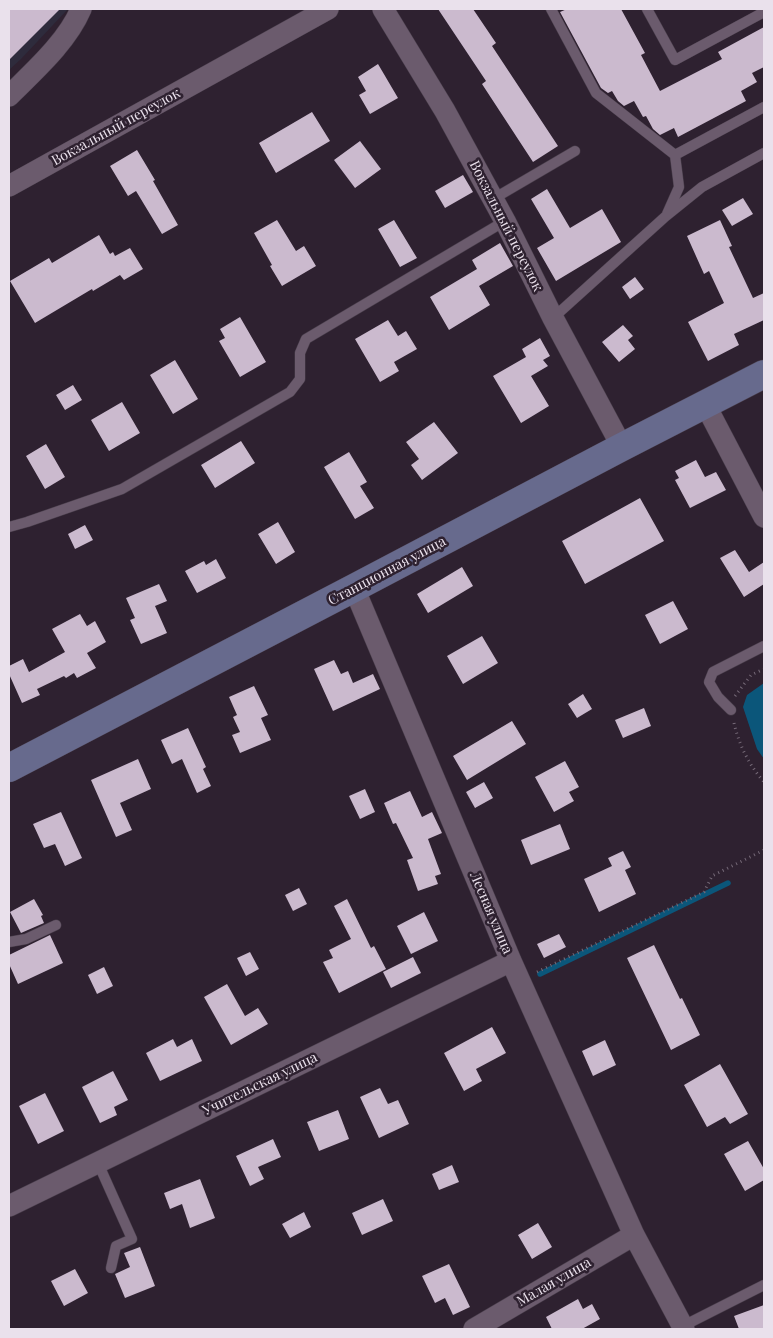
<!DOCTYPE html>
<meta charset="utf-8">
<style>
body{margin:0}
#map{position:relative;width:773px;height:1338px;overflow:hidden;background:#2e2130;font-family:"Playfair Display",serif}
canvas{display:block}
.frame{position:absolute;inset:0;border:10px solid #eae1ec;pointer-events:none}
</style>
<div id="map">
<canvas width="773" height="1338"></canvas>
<div class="frame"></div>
</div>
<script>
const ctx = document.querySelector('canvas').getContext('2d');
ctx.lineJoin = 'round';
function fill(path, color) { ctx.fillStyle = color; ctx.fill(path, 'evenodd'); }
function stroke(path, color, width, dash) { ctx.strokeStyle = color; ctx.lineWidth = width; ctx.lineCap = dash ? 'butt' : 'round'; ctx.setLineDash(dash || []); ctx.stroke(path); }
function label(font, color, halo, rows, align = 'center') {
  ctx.font = font + ' "Playfair Display",serif'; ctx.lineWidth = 5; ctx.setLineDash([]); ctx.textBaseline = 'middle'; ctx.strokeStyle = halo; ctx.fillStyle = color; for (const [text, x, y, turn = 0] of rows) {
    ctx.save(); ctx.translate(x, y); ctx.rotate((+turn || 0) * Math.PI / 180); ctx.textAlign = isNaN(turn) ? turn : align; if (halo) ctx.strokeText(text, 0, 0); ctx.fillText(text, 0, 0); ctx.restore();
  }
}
fill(new Path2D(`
 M 9,9 L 68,9 L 21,59 L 9,70 Z`), '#2e2b3c');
fill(new Path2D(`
 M 764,683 L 764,759 L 757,749 L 743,707 L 747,695 Z`), '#0b567a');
stroke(new Path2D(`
 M 540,974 L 728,883`), '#0b567a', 5.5);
fill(new Path2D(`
 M 9,9 L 60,9 L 9,60 Z
 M 438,9 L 473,9 L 496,43 L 492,46 L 558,146 L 533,162 L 482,84 L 486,81 Z
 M 567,9 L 621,9 L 645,53 L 641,55 L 660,91 L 722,59 L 718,52 L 764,27 L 764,67 L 752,73 L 757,82 L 741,91 L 746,101 L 678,137 L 674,128 L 660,135 L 653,129 L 646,116 L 643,117 L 634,101 L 624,106 L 618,101 L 612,91 L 608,93 L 601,88 L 560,12 Z
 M 378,64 L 398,98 L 370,114 L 359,95 L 366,91 L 358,77 Z
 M 312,112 L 330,141 L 276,173 L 259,143 Z
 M 360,141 L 381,169 L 355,188 L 334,160 Z
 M 137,150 L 155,180 L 153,181 L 178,225 L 162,234 L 136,191 L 128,196 L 110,166 Z
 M 463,175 L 473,192 L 445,208 L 435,191 Z
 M 547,189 L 570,228 L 602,209 L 621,242 L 556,281 L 537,248 L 554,238 L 531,199 Z
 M 743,198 L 753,214 L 732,226 L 722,210 Z
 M 277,220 L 296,251 L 304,246 L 316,266 L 282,286 L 270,266 L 272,265 L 254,233 Z
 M 394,220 L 417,258 L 400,267 L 378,229 Z
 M 720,220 L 732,246 L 729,247 L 753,298 L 764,293 L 764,320 L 734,334 L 739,345 L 708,361 L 688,322 L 724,303 L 709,271 L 704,274 L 687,236 Z
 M 99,235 L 110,254 L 113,252 L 115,256 L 130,248 L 143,269 L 124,280 L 120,275 L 93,291 L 92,289 L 35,323 L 10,281 L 49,258 L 52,263 Z
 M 500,243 L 513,266 L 479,286 L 490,305 L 449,330 L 430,297 L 477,269 L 472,260 Z
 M 635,277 L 644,289 L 630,299 L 622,287 Z
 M 240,317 L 266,362 L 240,377 L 219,341 L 225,338 L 220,329 Z
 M 388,320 L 398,336 L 406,331 L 417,349 L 394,362 L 399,371 L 380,382 L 355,339 Z
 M 623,325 L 633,336 L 628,340 L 635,349 L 619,362 L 602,342 Z
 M 540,338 L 550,356 L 543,360 L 548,366 L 531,376 L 549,406 L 521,423 L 493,376 L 526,357 L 522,349 Z
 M 175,360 L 198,399 L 173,414 L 150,375 Z
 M 73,385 L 82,400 L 65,410 L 56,395 Z
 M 122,402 L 140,433 L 109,451 L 91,420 Z
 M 434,422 L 458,453 L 422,480 L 411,465 L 419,459 L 406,442 Z
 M 241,441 L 255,463 L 215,488 L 201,465 Z
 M 46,444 L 65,477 L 45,489 L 26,456 Z
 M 349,452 L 367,482 L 360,486 L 374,508 L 355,519 L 324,467 Z
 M 696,460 L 705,477 L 716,472 L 726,490 L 690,508 L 675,480 L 679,478 L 675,471 Z
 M 640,498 L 664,541 L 585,584 L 562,541 Z
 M 278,522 L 295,552 L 276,564 L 258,534 Z
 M 85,525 L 93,540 L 75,549 L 68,534 Z
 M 735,550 L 749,572 L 764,562 L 764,584 L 744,597 L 720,558 Z
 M 216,559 L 226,578 L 197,593 L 185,571 L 204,561 L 206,565 Z
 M 462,567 L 473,586 L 428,613 L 417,594 Z
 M 159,584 L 167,601 L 155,606 L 167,633 L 141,644 L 130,620 L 135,618 L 126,598 Z
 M 673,601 L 688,629 L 660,644 L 645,615 Z
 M 80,614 L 87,626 L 95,621 L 106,642 L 87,653 L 96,668 L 77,678 L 74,673 L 66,678 L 64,676 L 37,689 L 40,695 L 22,703 L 9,674 L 9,666 L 23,659 L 29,672 L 65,652 L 52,629 Z
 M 482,636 L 498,663 L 463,684 L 447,656 Z
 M 334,660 L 341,674 L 348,671 L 353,683 L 373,674 L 380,689 L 333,711 L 314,669 Z
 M 254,686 L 268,715 L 261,718 L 271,740 L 240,753 L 232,735 L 240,732 L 233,717 L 237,715 L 229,697 Z
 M 583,694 L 592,709 L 577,718 L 568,704 Z
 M 644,708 L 651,726 L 623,738 L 615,720 Z
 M 512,721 L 526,744 L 467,780 L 453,756 Z
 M 188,728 L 206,767 L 203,769 L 211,786 L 197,793 L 182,759 L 172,764 L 161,740 Z
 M 138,759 L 151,789 L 120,803 L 132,830 L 116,837 L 91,780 Z
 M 565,761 L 579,787 L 569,792 L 574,801 L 554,812 L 535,777 Z
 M 484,782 L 493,798 L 475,808 L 466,792 Z
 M 365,789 L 375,812 L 360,819 L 349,796 Z
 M 410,791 L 422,817 L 432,812 L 442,833 L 428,839 L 441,874 L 435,876 L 438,884 L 418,891 L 407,860 L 413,858 L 396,823 L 393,824 L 384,803 Z
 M 61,812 L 82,858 L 65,866 L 55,844 L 44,848 L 33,824 Z
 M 560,824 L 570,849 L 531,865 L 521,840 Z
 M 623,851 L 631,867 L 625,870 L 636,894 L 599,912 L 584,879 L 612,866 L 608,858 Z
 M 299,888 L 307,904 L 293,911 L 285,895 Z
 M 34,899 L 43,915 L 41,916 L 44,923 L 21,933 L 10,912 Z
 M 347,899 L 371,948 L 374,946 L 386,969 L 339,993 L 323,962 L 333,958 L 329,950 L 351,939 L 334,906 Z
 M 424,912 L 438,941 L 411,954 L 397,926 Z
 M 559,934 L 566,947 L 544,958 L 537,944 Z
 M 50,935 L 63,963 L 18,984 L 9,964 L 9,955 Z
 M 654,945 L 680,999 L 682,998 L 700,1035 L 671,1050 L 627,958 Z
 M 250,952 L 259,969 L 246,976 L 237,958 Z
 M 413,957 L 421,973 L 391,988 L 383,972 Z
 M 104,967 L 113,986 L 97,994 L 88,975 Z
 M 227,984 L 245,1016 L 258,1008 L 268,1024 L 231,1045 L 204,997 Z
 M 492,1027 L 506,1053 L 476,1069 L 482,1081 L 464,1091 L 444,1053 Z
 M 173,1039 L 177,1047 L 192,1039 L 202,1061 L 160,1081 L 146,1053 Z
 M 605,1040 L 616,1065 L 593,1076 L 582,1051 Z
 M 720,1064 L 748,1114 L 730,1124 L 725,1117 L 707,1127 L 684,1085 Z
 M 113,1071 L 128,1100 L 114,1107 L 117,1115 L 100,1123 L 82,1087 Z
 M 380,1088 L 388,1104 L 398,1100 L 409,1124 L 379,1138 L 360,1097 Z
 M 45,1093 L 64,1131 L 38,1144 L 19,1106 Z
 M 338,1110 L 349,1139 L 319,1151 L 307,1122 Z
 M 273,1139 L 281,1157 L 258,1167 L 264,1179 L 250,1186 L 236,1156 Z
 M 748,1141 L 764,1169 L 764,1180 L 745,1191 L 724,1154 Z
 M 452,1165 L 459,1182 L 439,1190 L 432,1174 Z
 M 200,1179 L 215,1218 L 190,1228 L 182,1204 L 170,1209 L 164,1193 Z
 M 383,1199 L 393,1221 L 362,1235 L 352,1213 Z
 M 304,1212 L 311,1227 L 290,1238 L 282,1224 Z
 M 538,1223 L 552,1247 L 532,1259 L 518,1235 Z
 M 140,1247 L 155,1286 L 125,1298 L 115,1274 L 130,1267 L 124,1253 Z
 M 449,1264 L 470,1307 L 453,1315 L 445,1298 L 435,1303 L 422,1276 Z
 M 75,1269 L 88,1293 L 64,1306 L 51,1281 Z
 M 578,1299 L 583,1309 L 592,1304 L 600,1319 L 582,1329 L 552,1329 L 546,1317 Z
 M 764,1305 L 764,1329 L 739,1329 L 734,1316 Z`), '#cbbace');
const service = new Path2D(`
 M 551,9 L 596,93 L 675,155 L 764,107
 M 647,9 L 675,60 L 764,12
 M 493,199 L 575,151
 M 667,214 L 679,187 L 675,155
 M 553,318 L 666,216 L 702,187 L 764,153
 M 9,527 L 27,522 L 122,489 L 290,392 L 300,379 L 300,353 L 306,339 L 505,221
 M 731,710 L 718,697 L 709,682 L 713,672 L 764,646
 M 9,942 L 26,939 L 56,925
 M 98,1163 L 132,1239 L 116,1246 L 111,1268
 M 683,1326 L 764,1285`);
const minor = new Path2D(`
 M 383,9 L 445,111 L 505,221 L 553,318 L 622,447
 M 9,96 C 34,71 67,42 81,9
 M 9,186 L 328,9
 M 705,404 L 764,517
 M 354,588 L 511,961 L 634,1235 L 684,1329
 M 9,1206 L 511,961
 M 474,1329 L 634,1235`);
const secondary = new Path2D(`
 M 9,768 L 354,588 L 622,447 L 764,374`);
stroke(service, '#493e4b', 11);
stroke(minor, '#493e4b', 22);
stroke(secondary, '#493e4b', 29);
stroke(new Path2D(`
 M 735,696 L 751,675 L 764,669
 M 734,723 C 739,745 749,765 764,782
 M 537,972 L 704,892 L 712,876 L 764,850`), '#766a78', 3, [1, 4]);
stroke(service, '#6b5b6d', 10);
stroke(minor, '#6b5b6d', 21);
stroke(secondary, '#676a8d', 28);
label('14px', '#eae1ec', '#2e2130', [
 ["Вокзальный переулок",116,127,-29],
 ["Вокзальный переулок",506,226,63],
 ["Станционная улица",387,571,-28],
 ["Лесная улица",491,913,67],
 ["Учительская улица",260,1084,-26],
 ["Малая улица",554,1282,-30]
]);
</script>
